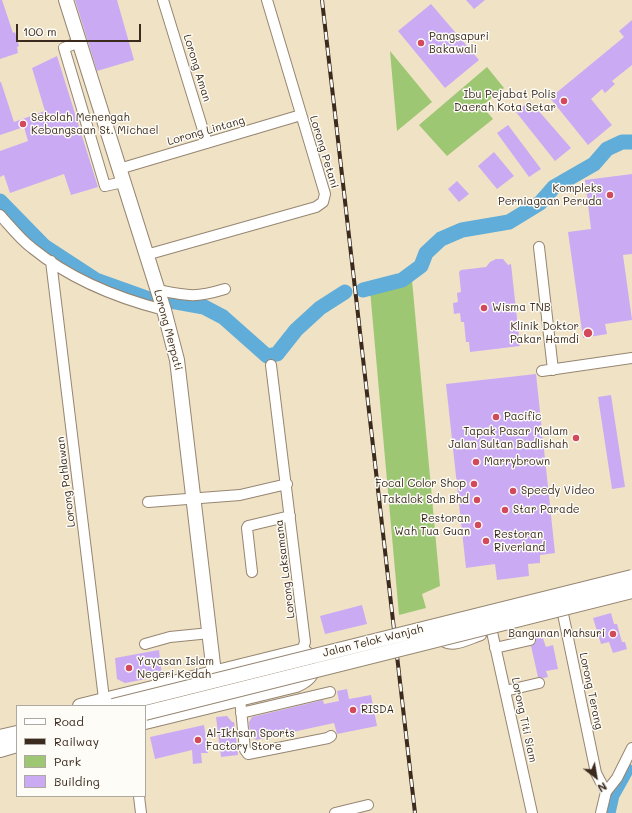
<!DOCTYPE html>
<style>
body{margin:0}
#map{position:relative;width:632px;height:813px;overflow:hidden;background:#f0e2c5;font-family:Mali,sans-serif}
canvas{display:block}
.legend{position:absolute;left:16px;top:705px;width:130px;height:92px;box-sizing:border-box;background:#fdfcf7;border:1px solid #afa8a0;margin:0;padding:5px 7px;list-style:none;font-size:12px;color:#3b2a1e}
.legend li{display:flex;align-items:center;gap:8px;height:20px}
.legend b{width:20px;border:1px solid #afa8a0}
.north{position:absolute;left:576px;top:757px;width:40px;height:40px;-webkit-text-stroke:3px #fdfcf7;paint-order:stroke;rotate:149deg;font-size:11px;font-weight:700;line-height:16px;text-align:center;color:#3b2a1e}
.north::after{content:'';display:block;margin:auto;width:14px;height:18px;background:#3b2a1e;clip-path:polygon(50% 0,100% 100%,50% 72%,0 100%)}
.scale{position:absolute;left:16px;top:24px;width:125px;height:18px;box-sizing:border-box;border:2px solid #3b2a1e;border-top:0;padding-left:5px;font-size:12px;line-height:14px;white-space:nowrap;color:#3b2a1e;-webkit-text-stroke:3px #fdfcf7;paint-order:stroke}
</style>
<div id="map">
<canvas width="632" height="813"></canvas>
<ul class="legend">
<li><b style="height:5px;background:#fff"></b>Road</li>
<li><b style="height:5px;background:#3b2a1e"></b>Railway</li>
<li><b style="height:11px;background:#9dc773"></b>Park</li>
<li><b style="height:11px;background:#cbaaf4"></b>Building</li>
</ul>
<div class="north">N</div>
<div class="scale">100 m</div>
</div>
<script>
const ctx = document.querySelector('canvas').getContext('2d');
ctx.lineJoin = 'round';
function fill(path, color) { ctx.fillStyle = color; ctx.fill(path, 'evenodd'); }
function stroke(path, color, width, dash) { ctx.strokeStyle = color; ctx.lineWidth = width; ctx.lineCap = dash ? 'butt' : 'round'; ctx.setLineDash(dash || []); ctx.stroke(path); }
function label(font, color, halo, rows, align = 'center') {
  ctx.font = font + ' Mali,sans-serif'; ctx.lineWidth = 3; ctx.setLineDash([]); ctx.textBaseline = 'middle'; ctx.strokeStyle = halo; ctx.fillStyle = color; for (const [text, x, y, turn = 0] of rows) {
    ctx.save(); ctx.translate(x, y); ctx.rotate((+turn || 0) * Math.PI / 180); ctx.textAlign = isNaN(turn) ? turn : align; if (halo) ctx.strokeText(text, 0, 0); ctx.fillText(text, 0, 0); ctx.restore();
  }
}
fill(new Path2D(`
 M 390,51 L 432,102 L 397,131 Z
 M 487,67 L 504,88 L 482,106 L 493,119 L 447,156 L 419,125 Z
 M 412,280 L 440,586 L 422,594 L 426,608 L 399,615 L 370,290 Z`), '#9dc773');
stroke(new Path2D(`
 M 0,201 L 44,246 L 96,280 L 152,300
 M 363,290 L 402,280 L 421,266 L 426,253 L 441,239 L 462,230 L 509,222 L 540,203 L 554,187 L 594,164 L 607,149 L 622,142 L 632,142
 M 165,300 L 204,307 L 223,317 L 267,356 L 277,354 L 296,330 L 320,308 L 345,292
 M 608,813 L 612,795 L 626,770`), '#5fadd8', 15);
fill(new Path2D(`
 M 0,0 L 2,0 L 13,33 L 15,32 L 19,46 L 17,47 L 18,53 L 0,59 Z
 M 75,0 L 117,0 L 134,60 L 97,71 Z
 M 466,0 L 485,0 L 474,9 Z
 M 431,4 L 479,60 L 445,88 L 398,31 Z
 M 632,20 L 632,65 L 612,81 L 615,84 L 605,93 L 602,89 L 591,99 L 612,125 L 588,145 L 550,98 L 624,37 L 619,31 Z
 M 57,56 L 98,187 L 71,195 L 64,174 L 10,193 L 4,175 L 0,177 L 0,151 L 28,141 L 24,127 L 0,135 L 0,82 L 1,82 L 14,122 L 45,111 L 32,68 Z
 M 530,101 L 571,148 L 555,161 L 516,112 Z
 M 508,125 L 541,169 L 529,177 L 497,133 Z
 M 494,152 L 514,176 L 497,189 L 478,166 Z
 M 632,174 L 632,254 L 623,255 L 632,320 L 605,324 L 607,334 L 583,338 L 568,232 L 591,229 L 585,180 Z
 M 457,181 L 469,194 L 459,202 L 448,189 Z
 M 496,259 L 503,259 L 508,265 L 511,264 L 520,346 L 470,352 L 469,342 L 466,342 L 464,322 L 461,322 L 460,313 L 454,314 L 453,303 L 458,302 L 457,293 L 461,292 L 459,272 L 461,270 L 486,267 L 490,262 Z
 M 536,374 L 555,553 L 540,555 L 540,563 L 528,564 L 529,576 L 497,580 L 495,564 L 466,568 L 446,384 Z
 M 611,395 L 625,487 L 612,489 L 598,397 Z
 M 362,605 L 367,624 L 325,634 L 320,616 Z
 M 611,613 L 614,624 L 617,624 L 622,642 L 625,642 L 627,649 L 613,653 L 609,642 L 601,644 L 593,618 Z
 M 541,633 L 546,647 L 553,645 L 558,669 L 546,671 L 548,677 L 543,678 L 538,677 L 531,646 L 536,642 L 534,635 Z
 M 159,650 L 162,676 L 125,683 L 117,679 L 115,658 Z
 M 347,689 L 349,699 L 371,695 L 377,726 L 337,734 L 334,723 L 256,740 L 250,736 L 249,722 L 252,717 L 323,700 L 324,704 L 339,701 L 337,691 Z
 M 227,716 L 232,722 L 234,722 L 238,755 L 221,757 L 216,717 Z
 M 204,725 L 208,753 L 201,753 L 202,763 L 193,764 L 192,750 L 155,759 L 150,737 Z`), '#cbaaf4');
const street = new Path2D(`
 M 163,0 L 207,143
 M 79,42 L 64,48 L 105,186 L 123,182
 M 119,169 L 301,115
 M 0,215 C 10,226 20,239 32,248 C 70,279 117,298 164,310
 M 539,247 L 553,370
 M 146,255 L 316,207 L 323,202 L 325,194 L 267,0
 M 51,261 L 104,699
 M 158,290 C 188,296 195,298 225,289
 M 271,365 L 305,642 L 302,651
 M 542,371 L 632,358
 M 148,502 L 240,495 L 287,484
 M 252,572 L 247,528 L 248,526 L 290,516
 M 563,614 L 596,773 L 606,792
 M 492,632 L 532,813
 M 439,638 C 451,650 466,640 481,635
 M 145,644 L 170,637 L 210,633
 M 495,648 L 530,640
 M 505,691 L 539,683
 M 240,699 L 245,750 L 248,754 L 328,738 L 331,736
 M 241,713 L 330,692
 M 139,796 L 141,813
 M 335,813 L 368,805
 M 601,813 L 606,792 L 617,778 L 632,748`);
const secondary = new Path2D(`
 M 66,0 L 164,310 L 177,360 L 214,673
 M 80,706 L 302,651 C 322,662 313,678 296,685 L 145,722
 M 0,737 L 17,733
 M 0,750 L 17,745`);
stroke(street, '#968672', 12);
stroke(secondary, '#968672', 16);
stroke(street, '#fff', 10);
stroke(secondary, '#fff', 14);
const rail = new Path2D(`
 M 322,0 L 415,813`);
stroke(rail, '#3b2a1e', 4);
stroke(rail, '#fdfcf7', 2.5, [8]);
const secondaryBridge = new Path2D(`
 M 113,706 L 632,577
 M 145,713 L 632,591`);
stroke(secondaryBridge, '#968672', 16, []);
stroke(secondaryBridge, '#fff', 14);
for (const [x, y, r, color] of [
 [421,43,4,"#d1495b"],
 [564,101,4,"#d1495b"],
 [23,124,4,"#d1495b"],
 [610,195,4,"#d1495b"],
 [484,308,4,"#d1495b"],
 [588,333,5,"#d1495b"],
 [496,417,4,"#d1495b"],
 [576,438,4,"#d1495b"],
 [476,462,4,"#d1495b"],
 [474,484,4,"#d1495b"],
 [513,491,4,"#d1495b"],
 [477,500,4,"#d1495b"],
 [505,510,4,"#d1495b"],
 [478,525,4,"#d1495b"],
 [486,541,4,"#d1495b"],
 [613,634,4,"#d1495b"],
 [129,668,4,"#d1495b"],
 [353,710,4,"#d1495b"],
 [198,740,4,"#d1495b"]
]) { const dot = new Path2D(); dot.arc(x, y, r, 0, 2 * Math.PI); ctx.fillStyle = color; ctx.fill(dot); stroke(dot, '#fdfcf7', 1.5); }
label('11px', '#3b2a1e', '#fdfcf7', [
 ["Pangsapuri",429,37],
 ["Bakawali",429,50],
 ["Ibu Pejabat Polis",556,95,"right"],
 ["Daerah Kota Setar",556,108,"right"],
 ["Sekolah Menengah",31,118],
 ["Kebangsaan St. Michael",31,131],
 ["Kompleks",602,189,"right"],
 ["Perniagaan Peruda",602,202,"right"],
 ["Wisma TNB",492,308],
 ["Klinik Doktor",579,327,"right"],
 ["Pakar Hamdi",579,340,"right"],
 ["Pacific",504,417],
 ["Tapak Pasar Malam",568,432,"right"],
 ["Jalan Sultan Badlishah",568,445,"right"],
 ["Marrybrown",484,462],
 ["Focal Color Shop",466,484,"right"],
 ["Speedy Video",521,491],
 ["Takalok Sdn Bhd",469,500,"right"],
 ["Star Parade",513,510],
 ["Restoran",470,519,"right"],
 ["Wah Tua Guan",470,532,"right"],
 ["Restoran",494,535],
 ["Riverland",494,548],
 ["Bangunan Mahsuri",605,634,"right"],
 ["Yayasan Islam",137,662],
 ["Negeri Kedah",137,675],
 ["RISDA",361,710],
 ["Al-Ikhsan Sports",206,734],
 ["Factory Store",206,747]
], 'left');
label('11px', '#3b2a1e', '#fdfcf7', [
 ["Lorong Aman",197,68,73],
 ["Lorong Lintang",206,131,-16],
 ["Lorong Petani",324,152,73],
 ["Lorong Merpati",168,330,75],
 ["Lorong Pahlawan",66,482,-97],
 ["Lorong Laksamana",285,569,-97],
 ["Jalan Telok Wanjah",373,641,-14],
 ["Lorong Terang",591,691,78],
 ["Lorong Titi Siam",524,720,78]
]);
</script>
